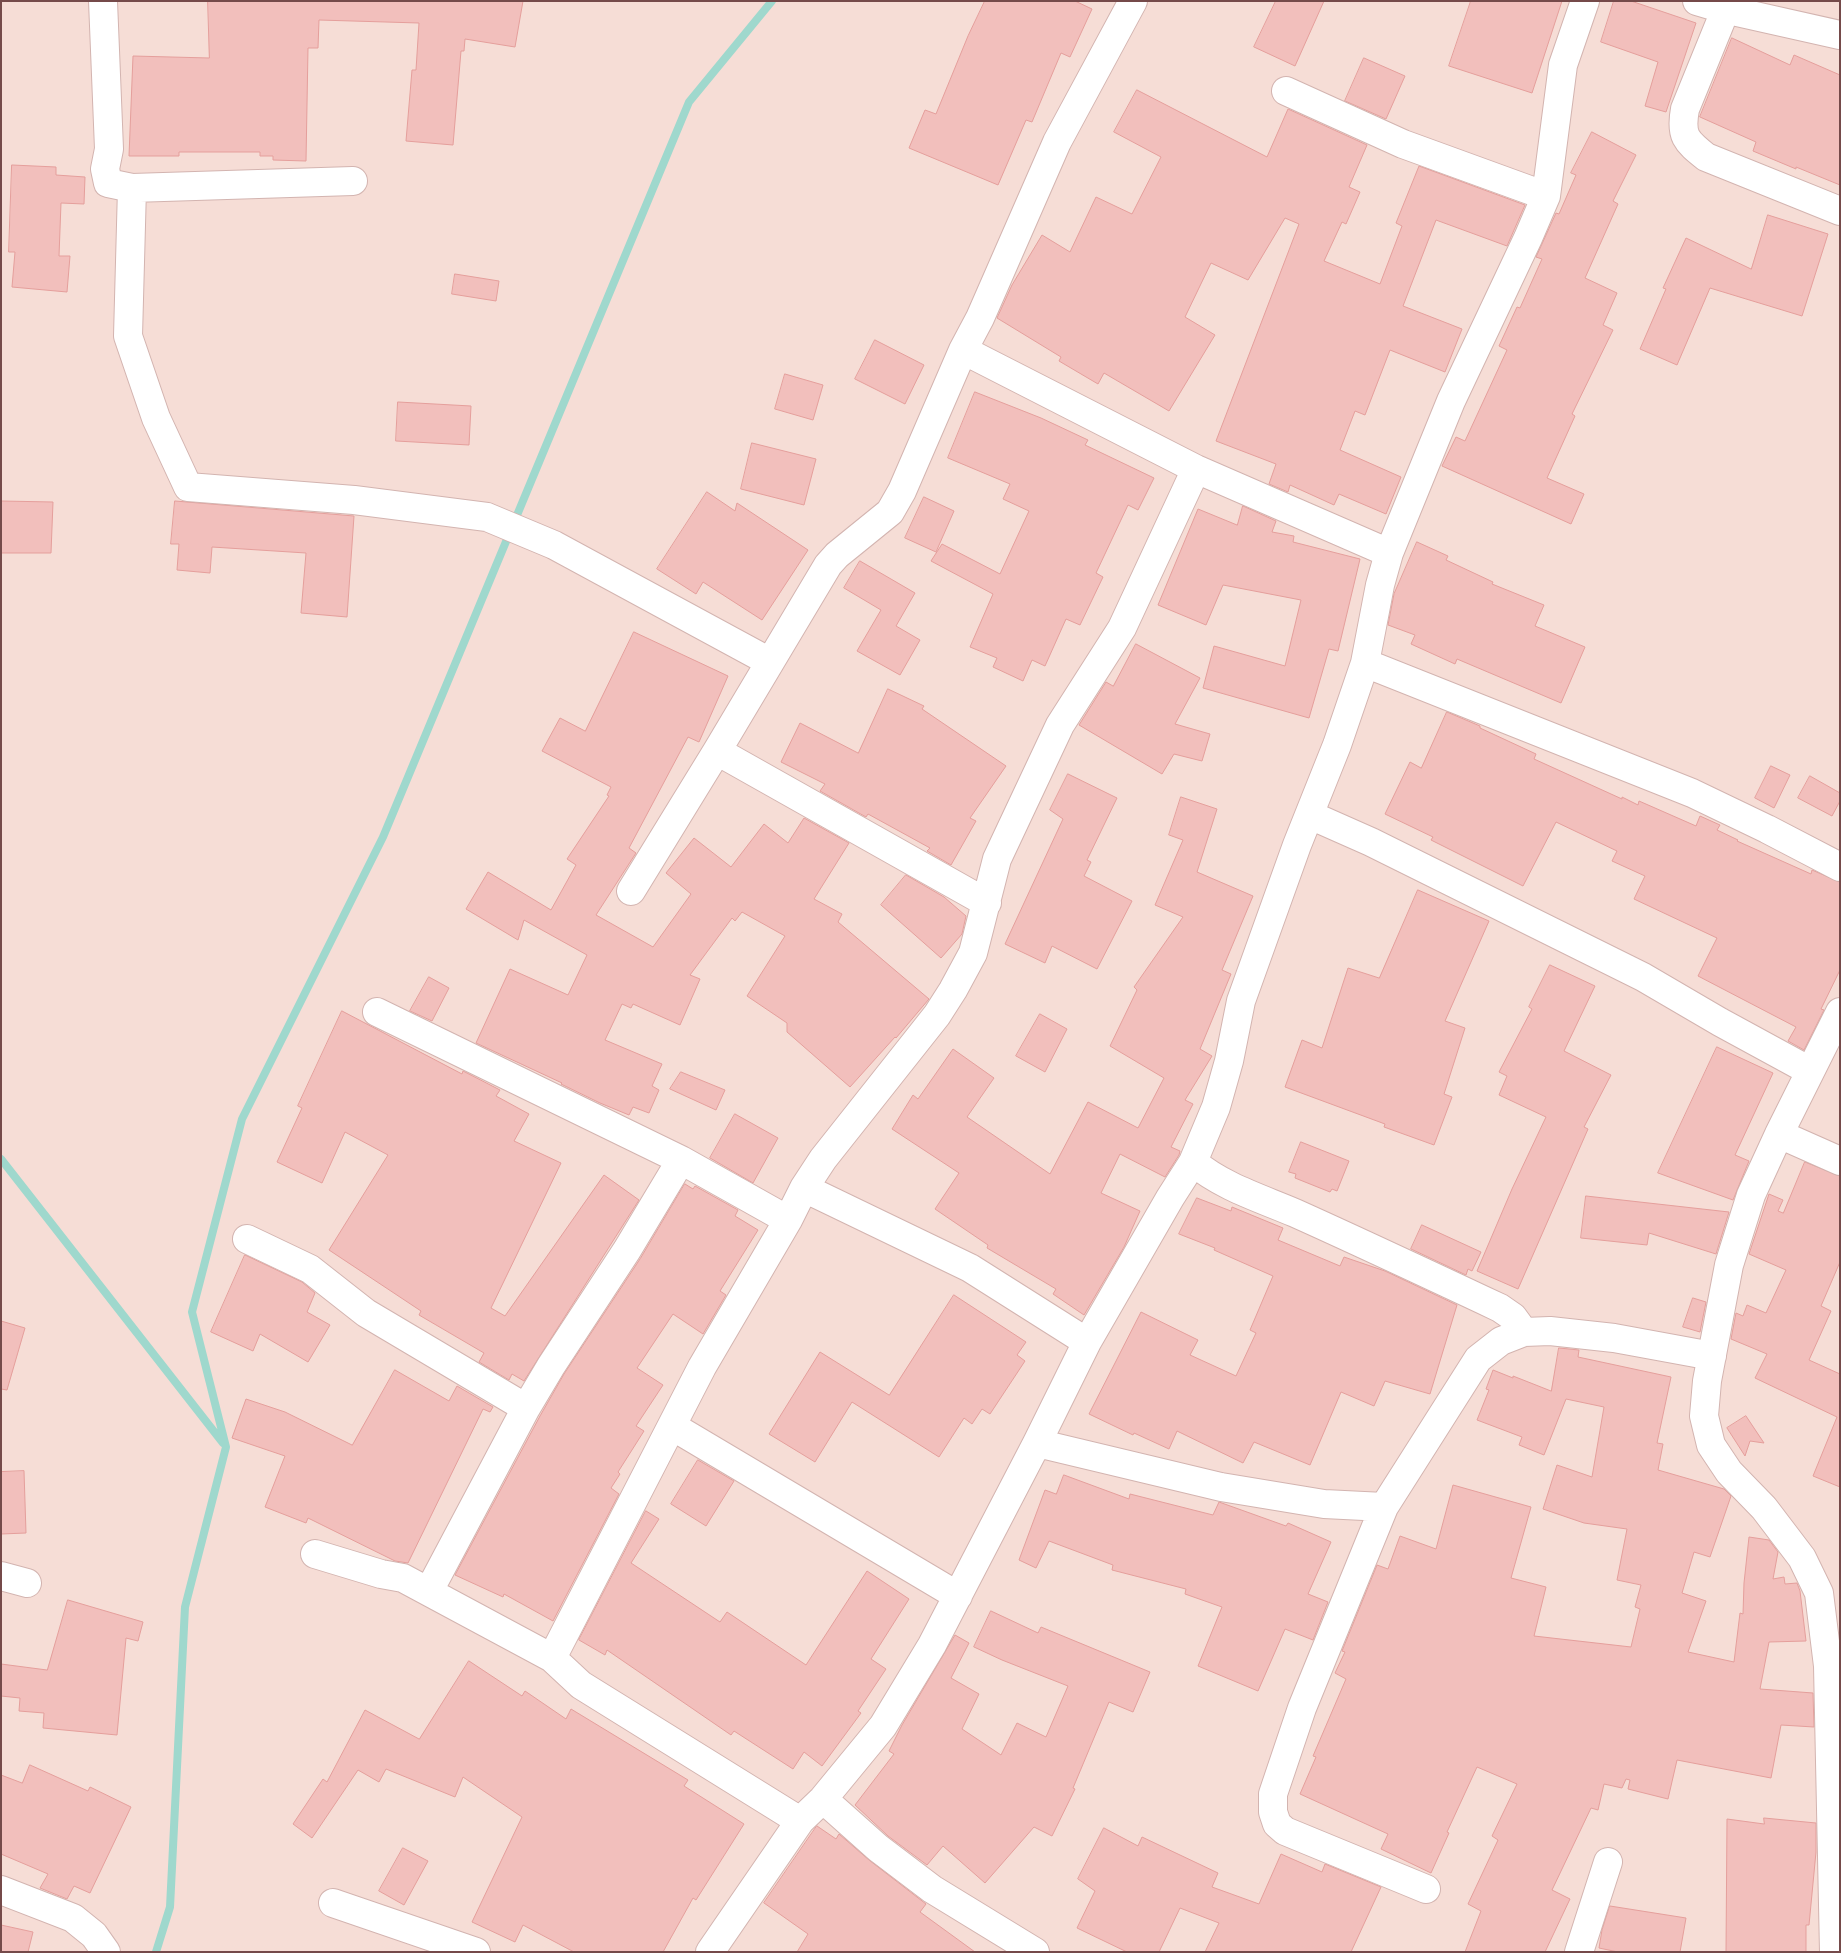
<!DOCTYPE html>
<style>
body{margin:0}
#map{position:relative;width:1841px;height:1953px;overflow:hidden;background:#fcebe5;font-family:Jost,sans-serif}
canvas{display:block}
.frame{position:absolute;inset:0;border:2px solid #754a4a;pointer-events:none}
</style>
<div id="map">
<canvas width="1841" height="1953"></canvas>
<div class="frame"></div>
</div>
<script>
const ctx = document.querySelector('canvas').getContext('2d');
ctx.lineJoin = 'round';
function fill(path, color) { ctx.fillStyle = color; ctx.fill(path, 'evenodd'); }
function stroke(path, color, width, dash) { ctx.strokeStyle = color; ctx.lineWidth = width; ctx.lineCap = dash ? 'butt' : 'round'; ctx.setLineDash(dash || []); ctx.stroke(path); }
fill(new Path2D(`
 M 1,1 L 1840,1 L 1840,1952 L 1,1952 Z`), '#f6ddd6');
stroke(new Path2D(`
 M 1,1159 L 223,1443
 M 156,1952 L 170,1907 L 185,1607 L 226,1447 L 192,1312 L 242,1119 L 383,837 L 689,102 L 772,1`), '#9fd8cd', 8);
const building = new Path2D(`
 M 208,1 L 523,1 L 515,47 L 465,39 L 464,51 L 461,51 L 453,145 L 406,141 L 412,70 L 416,70 L 419,23 L 319,20 L 318,48 L 308,48 L 306,161 L 273,160 L 273,156 L 260,156 L 260,152 L 179,152 L 179,156 L 129,156 L 133,56 L 209,58 Z
 M 985,1 L 1075,1 L 1092,9 L 1070,57 L 1061,53 L 1032,122 L 1026,120 L 998,185 L 909,148 L 925,110 L 936,114 L 968,36 Z
 M 1276,1 L 1324,1 L 1295,66 L 1254,47 Z
 M 1471,1 L 1562,1 L 1532,93 L 1449,66 Z
 M 1614,1 L 1631,1 L 1696,23 L 1666,112 L 1645,106 L 1658,62 L 1601,42 Z
 M 1732,38 L 1790,65 L 1794,55 L 1840,75 L 1840,185 L 1796,167 L 1796,169 L 1753,151 L 1756,142 L 1700,117 Z
 M 1364,58 L 1405,76 L 1386,119 L 1345,101 Z
 M 1137,90 L 1267,157 L 1288,109 L 1367,145 L 1349,187 L 1360,192 L 1346,224 L 1342,222 L 1324,261 L 1380,284 L 1402,226 L 1396,223 L 1419,166 L 1525,205 L 1507,246 L 1436,220 L 1403,306 L 1462,329 L 1445,372 L 1390,350 L 1365,415 L 1355,411 L 1340,450 L 1401,477 L 1386,514 L 1339,494 L 1334,505 L 1290,485 L 1288,492 L 1269,484 L 1276,464 L 1216,441 L 1299,224 L 1285,218 L 1248,280 L 1211,263 L 1185,317 L 1215,335 L 1169,411 L 1104,373 L 1098,384 L 1059,361 L 1061,357 L 997,318 L 1012,285 L 1042,235 L 1070,252 L 1096,197 L 1132,214 L 1161,157 L 1114,132 Z
 M 1592,132 L 1636,155 L 1613,201 L 1618,204 L 1585,278 L 1617,293 L 1603,325 L 1613,330 L 1572,414 L 1575,416 L 1547,478 L 1584,494 L 1571,524 L 1442,466 L 1456,437 L 1465,441 L 1507,350 L 1499,346 L 1517,307 L 1520,308 L 1542,259 L 1536,257 L 1556,213 L 1559,214 L 1576,175 L 1571,173 Z
 M 12,165 L 56,167 L 56,175 L 85,177 L 84,204 L 61,203 L 59,256 L 70,256 L 67,292 L 12,287 L 15,252 L 9,252 Z
 M 1768,215 L 1828,234 L 1802,316 L 1710,288 L 1677,365 L 1640,349 L 1666,289 L 1663,288 L 1686,238 L 1751,269 Z
 M 455,274 L 499,281 L 496,301 L 452,294 Z
 M 875,340 L 924,365 L 905,404 L 855,379 Z
 M 785,374 L 823,385 L 813,420 L 775,409 Z
 M 975,392 L 1041,418 L 1088,440 L 1085,445 L 1154,478 L 1138,510 L 1128,505 L 1096,573 L 1103,577 L 1080,625 L 1066,619 L 1045,666 L 1032,660 L 1023,681 L 993,667 L 997,658 L 970,647 L 993,594 L 931,561 L 942,544 L 1000,574 L 1029,511 L 1003,499 L 1010,484 L 948,458 Z
 M 398,402 L 471,406 L 469,445 L 396,441 Z
 M 752,443 L 816,459 L 804,505 L 741,489 Z
 M 707,492 L 735,511 L 737,503 L 808,550 L 762,620 L 703,582 L 696,594 L 657,569 Z
 M 924,497 L 954,511 L 936,552 L 905,538 Z
 M 1,501 L 53,502 L 51,553 L 1,553 Z
 M 175,501 L 354,516 L 347,617 L 301,613 L 306,553 L 212,547 L 210,573 L 177,570 L 179,544 L 171,544 Z
 M 1243,506 L 1276,521 L 1272,532 L 1294,536 L 1293,542 L 1360,559 L 1338,651 L 1329,649 L 1309,718 L 1203,688 L 1214,646 L 1285,666 L 1301,600 L 1223,585 L 1206,625 L 1158,605 L 1198,509 L 1237,525 Z
 M 1417,542 L 1448,556 L 1446,560 L 1493,582 L 1492,584 L 1544,605 L 1535,626 L 1585,647 L 1561,703 L 1457,659 L 1455,664 L 1411,644 L 1415,635 L 1388,625 L 1394,594 Z
 M 860,561 L 915,593 L 896,626 L 920,640 L 900,675 L 857,651 L 881,610 L 844,588 Z
 M 634,632 L 728,676 L 699,742 L 688,737 L 629,848 L 636,853 L 596,915 L 653,947 L 691,894 L 666,873 L 694,838 L 731,867 L 764,824 L 788,843 L 804,818 L 849,843 L 814,899 L 842,914 L 838,922 L 929,999 L 896,1038 L 895,1037 L 850,1087 L 787,1032 L 787,1023 L 747,996 L 785,936 L 742,912 L 735,921 L 732,918 L 690,975 L 700,979 L 680,1025 L 633,1004 L 631,1008 L 622,1004 L 605,1040 L 662,1064 L 652,1086 L 659,1090 L 649,1113 L 633,1107 L 629,1115 L 600,1103 L 561,1084 L 562,1083 L 476,1043 L 510,969 L 568,995 L 587,955 L 524,920 L 518,940 L 466,909 L 488,872 L 551,910 L 576,865 L 567,859 L 609,796 L 607,795 L 611,787 L 542,751 L 560,718 L 585,731 Z
 M 1136,644 L 1200,678 L 1175,724 L 1210,734 L 1202,761 L 1174,754 L 1162,774 L 1079,725 L 1106,682 L 1113,686 Z
 M 888,689 L 924,706 L 922,709 L 1006,766 L 970,818 L 976,821 L 951,865 L 927,851 L 930,848 L 868,814 L 866,817 L 820,791 L 825,784 L 781,762 L 800,723 L 858,753 Z
 M 1447,712 L 1480,726 L 1480,728 L 1536,754 L 1534,759 L 1622,799 L 1622,797 L 1638,805 L 1639,801 L 1696,826 L 1700,816 L 1720,825 L 1717,830 L 1738,840 L 1737,841 L 1811,874 L 1812,870 L 1840,882 L 1840,970 L 1821,1009 L 1824,1010 L 1804,1050 L 1788,1041 L 1796,1027 L 1698,976 L 1717,938 L 1634,899 L 1645,876 L 1612,861 L 1617,851 L 1556,822 L 1523,886 L 1431,840 L 1433,837 L 1385,814 L 1410,762 L 1421,768 Z
 M 1771,766 L 1790,775 L 1774,808 L 1755,798 Z
 M 1068,774 L 1117,798 L 1087,860 L 1091,862 L 1084,876 L 1132,901 L 1097,969 L 1052,946 L 1045,963 L 1005,944 L 1063,819 L 1050,810 Z
 M 1810,776 L 1840,793 L 1840,801 L 1832,816 L 1798,798 Z
 M 1181,797 L 1217,809 L 1197,872 L 1253,896 L 1222,970 L 1231,974 L 1200,1049 L 1212,1056 L 1185,1100 L 1193,1104 L 1171,1147 L 1180,1151 L 1179,1155 L 1165,1177 L 1120,1154 L 1101,1193 L 1140,1211 L 1124,1247 L 1084,1315 L 1053,1294 L 1056,1289 L 987,1248 L 988,1245 L 935,1209 L 959,1173 L 892,1129 L 913,1095 L 918,1099 L 953,1049 L 994,1078 L 967,1117 L 1050,1174 L 1088,1102 L 1138,1128 L 1164,1078 L 1110,1046 L 1137,990 L 1134,987 L 1183,917 L 1155,905 L 1183,840 L 1169,835 Z
 M 906,875 L 944,897 L 966,916 L 962,934 L 941,958 L 881,905 Z
 M 1418,890 L 1489,921 L 1445,1021 L 1465,1028 L 1444,1094 L 1452,1097 L 1434,1145 L 1384,1127 L 1385,1124 L 1285,1087 L 1302,1040 L 1322,1048 L 1348,968 L 1379,978 Z
 M 1550,965 L 1595,986 L 1564,1051 L 1611,1075 L 1584,1127 L 1588,1129 L 1518,1289 L 1477,1271 L 1512,1189 L 1546,1117 L 1499,1095 L 1507,1076 L 1499,1072 L 1532,1009 L 1529,1007 Z
 M 429,977 L 449,988 L 432,1021 L 410,1011 Z
 M 342,1011 L 462,1074 L 463,1071 L 500,1090 L 496,1096 L 529,1114 L 514,1141 L 561,1163 L 491,1308 L 505,1316 L 604,1175 L 639,1200 L 524,1381 L 512,1374 L 509,1380 L 479,1362 L 484,1353 L 419,1315 L 421,1311 L 329,1250 L 388,1155 L 345,1132 L 322,1183 L 277,1162 L 302,1108 L 298,1106 Z
 M 1040,1014 L 1067,1029 L 1045,1072 L 1016,1056 Z
 M 1717,1047 L 1773,1073 L 1735,1155 L 1749,1161 L 1733,1200 L 1658,1173 Z
 M 681,1072 L 725,1090 L 716,1110 L 670,1089 Z
 M 735,1114 L 778,1138 L 753,1183 L 710,1158 Z
 M 1301,1142 L 1349,1161 L 1337,1191 L 1332,1189 L 1330,1192 L 1295,1178 L 1296,1174 L 1289,1172 Z
 M 1805,1162 L 1840,1176 L 1840,1262 L 1821,1306 L 1831,1311 L 1809,1360 L 1840,1374 L 1840,1487 L 1813,1476 L 1837,1417 L 1755,1378 L 1767,1354 L 1731,1339 L 1736,1313 L 1743,1316 L 1747,1305 L 1766,1313 L 1786,1270 L 1749,1254 L 1769,1194 L 1783,1200 L 1778,1211 L 1783,1213 Z
 M 685,1184 L 693,1189 L 695,1186 L 738,1210 L 735,1216 L 758,1230 L 720,1291 L 726,1295 L 703,1334 L 673,1314 L 637,1368 L 663,1385 L 636,1426 L 644,1431 L 618,1472 L 620,1474 L 611,1488 L 619,1494 L 553,1621 L 504,1594 L 503,1597 L 455,1575 L 540,1416 L 564,1374 L 640,1259 Z
 M 1586,1196 L 1729,1212 L 1716,1254 L 1649,1233 L 1647,1245 L 1581,1238 Z
 M 1197,1198 L 1231,1211 L 1232,1207 L 1283,1228 L 1278,1240 L 1340,1266 L 1344,1257 L 1385,1271 L 1457,1305 L 1430,1394 L 1385,1381 L 1374,1406 L 1341,1392 L 1310,1465 L 1254,1442 L 1243,1463 L 1177,1431 L 1169,1449 L 1134,1433 L 1133,1435 L 1089,1414 L 1141,1312 L 1198,1340 L 1190,1355 L 1236,1376 L 1256,1333 L 1250,1330 L 1273,1276 L 1214,1250 L 1215,1248 L 1179,1234 Z
 M 1422,1225 L 1481,1252 L 1472,1271 L 1468,1269 L 1466,1275 L 1411,1249 Z
 M 245,1255 L 302,1282 L 315,1293 L 307,1312 L 330,1325 L 308,1362 L 260,1334 L 253,1351 L 211,1332 Z
 M 954,1295 L 1026,1342 L 1017,1355 L 1025,1361 L 990,1414 L 982,1409 L 972,1424 L 964,1418 L 939,1457 L 852,1402 L 815,1462 L 769,1434 L 820,1352 L 889,1395 Z
 M 1693,1298 L 1706,1302 L 1700,1332 L 1683,1327 Z
 M 1,1321 L 25,1328 L 7,1390 L 1,1389 Z
 M 1559,1348 L 1579,1350 L 1578,1357 L 1671,1377 L 1657,1443 L 1663,1444 L 1658,1470 L 1724,1489 L 1731,1496 L 1710,1557 L 1694,1552 L 1682,1593 L 1706,1601 L 1688,1652 L 1734,1662 L 1740,1613 L 1743,1614 L 1744,1583 L 1749,1537 L 1769,1540 L 1778,1552 L 1773,1579 L 1784,1577 L 1785,1584 L 1797,1583 L 1800,1591 L 1806,1641 L 1769,1642 L 1760,1689 L 1813,1693 L 1814,1727 L 1781,1725 L 1771,1778 L 1677,1760 L 1668,1799 L 1628,1789 L 1630,1780 L 1626,1779 L 1622,1788 L 1604,1784 L 1598,1810 L 1591,1808 L 1552,1890 L 1570,1899 L 1545,1952 L 1465,1952 L 1481,1911 L 1468,1904 L 1498,1840 L 1492,1836 L 1517,1784 L 1477,1767 L 1447,1832 L 1449,1833 L 1431,1873 L 1381,1849 L 1388,1834 L 1300,1794 L 1316,1757 L 1313,1756 L 1346,1679 L 1335,1673 L 1345,1652 L 1342,1651 L 1377,1565 L 1388,1569 L 1400,1536 L 1436,1549 L 1453,1485 L 1531,1507 L 1511,1578 L 1546,1587 L 1534,1636 L 1631,1647 L 1640,1609 L 1635,1607 L 1641,1585 L 1617,1580 L 1627,1529 L 1584,1523 L 1543,1509 L 1557,1465 L 1592,1477 L 1604,1407 L 1566,1399 L 1544,1455 L 1519,1445 L 1522,1437 L 1477,1420 L 1489,1390 L 1486,1389 L 1493,1370 L 1513,1378 L 1513,1376 L 1551,1391 Z
 M 395,1370 L 449,1401 L 457,1386 L 493,1407 L 490,1412 L 483,1409 L 408,1563 L 395,1561 L 308,1518 L 306,1523 L 265,1507 L 285,1456 L 232,1438 L 246,1399 L 285,1412 L 352,1445 Z
 M 1746,1416 L 1764,1443 L 1750,1441 L 1745,1456 L 1727,1428 Z
 M 698,1460 L 734,1481 L 706,1526 L 671,1504 Z
 M 24,1471 L 26,1533 L 1,1534 L 1,1472 Z
 M 1064,1475 L 1129,1499 L 1130,1494 L 1213,1515 L 1219,1502 L 1286,1526 L 1288,1523 L 1331,1542 L 1308,1594 L 1328,1602 L 1313,1640 L 1285,1629 L 1258,1691 L 1198,1666 L 1222,1607 L 1185,1594 L 1186,1589 L 1112,1570 L 1113,1565 L 1049,1541 L 1036,1568 L 1019,1560 L 1045,1490 L 1056,1494 Z
 M 646,1511 L 659,1519 L 631,1563 L 720,1622 L 727,1612 L 806,1665 L 867,1571 L 909,1599 L 871,1659 L 886,1669 L 858,1711 L 861,1713 L 822,1766 L 804,1752 L 793,1769 L 734,1731 L 731,1735 L 607,1650 L 605,1655 L 579,1640 Z
 M 68,1600 L 143,1622 L 138,1641 L 126,1638 L 117,1735 L 43,1728 L 44,1713 L 19,1711 L 20,1698 L 1,1696 L 1,1664 L 47,1670 Z
 M 991,1611 L 1038,1633 L 1041,1627 L 1150,1672 L 1133,1712 L 1109,1702 L 1073,1788 L 1075,1789 L 1052,1836 L 1034,1827 L 985,1883 L 943,1846 L 927,1865 L 888,1836 L 855,1805 L 894,1754 L 889,1751 L 902,1725 L 955,1635 L 969,1643 L 951,1678 L 979,1694 L 962,1729 L 1001,1755 L 1017,1723 L 1046,1737 L 1068,1686 L 1002,1660 L 974,1647 Z
 M 469,1661 L 522,1696 L 525,1691 L 566,1719 L 571,1709 L 688,1780 L 684,1786 L 744,1824 L 696,1900 L 693,1898 L 663,1952 L 574,1952 L 523,1925 L 515,1942 L 472,1922 L 522,1817 L 463,1777 L 455,1797 L 386,1769 L 379,1782 L 358,1770 L 312,1838 L 293,1824 L 323,1779 L 327,1782 L 365,1710 L 419,1739 Z
 M 30,1765 L 88,1791 L 90,1787 L 131,1807 L 90,1893 L 74,1886 L 67,1899 L 40,1888 L 48,1874 L 1,1854 L 1,1775 L 22,1783 Z
 M 1764,1818 L 1816,1823 L 1816,1852 L 1809,1925 L 1806,1925 L 1806,1952 L 1726,1952 L 1727,1819 L 1764,1824 Z
 M 817,1826 L 836,1839 L 839,1834 L 869,1860 L 926,1904 L 920,1912 L 975,1952 L 797,1952 L 808,1934 L 764,1903 Z
 M 1104,1828 L 1138,1846 L 1142,1837 L 1218,1873 L 1212,1887 L 1259,1904 L 1281,1854 L 1322,1872 L 1325,1864 L 1381,1887 L 1351,1952 L 1205,1952 L 1219,1923 L 1180,1908 L 1159,1952 L 1127,1952 L 1077,1928 L 1095,1891 L 1078,1879 Z
 M 403,1848 L 428,1861 L 404,1905 L 379,1891 Z
 M 1610,1906 L 1686,1918 L 1680,1952 L 1618,1952 L 1599,1948 L 1602,1930 Z
 M 1,1925 L 33,1932 L 28,1952 L 1,1952 Z`);
fill(building, '#f2bfbc');
stroke(building, '#e59f9c', 1);
const minor = new Path2D(`
 M 103,1 L 109,149 L 105,169 L 108,183 L 132,188 L 128,336 L 156,418 L 188,487 L 354,500 L 487,517 L 554,545 L 770,662
 M 1697,1 L 1724,9 L 1840,35
 M 1729,1 L 1685,109 C 1680,136 1686,141 1706,157 L 1840,211
 M 1286,91 L 1403,144 L 1546,196
 M 132,188 L 353,181
 M 963,350 L 1196,469 L 1389,553
 M 1365,663 L 1692,793 L 1767,829 L 1840,867
 M 717,751 L 987,903
 M 1310,815 L 1371,842 L 1643,977 L 1720,1022 L 1810,1071
 M 631,891 L 717,751 L 828,565 L 837,555 L 890,512 L 902,491 L 963,350 L 980,318 L 1057,142 L 1133,1
 M 377,1012 L 681,1160 L 788,1220
 M 1779,1134 L 1840,1161
 M 1193,1162 C 1223,1187 1260,1198 1295,1213 C 1364,1244 1432,1276 1500,1308 L 1513,1317 L 1524,1332
 M 804,1188 L 970,1268 L 1087,1342
 M 247,1239 L 310,1269 L 366,1313 L 526,1408
 M 672,1426 L 958,1596
 M 1037,1443 L 1221,1487 L 1324,1504 L 1384,1507
 M 315,1554 L 381,1574 L 403,1578 L 552,1658 L 581,1685 L 800,1821
 M 1,1576 L 27,1583
 M 429,1591 L 526,1408 L 551,1366 L 627,1250 L 681,1160
 M 552,1658 L 702,1367 L 788,1220 L 804,1188 L 823,1159 L 937,1015 L 953,990 L 973,953 L 997,859 L 1060,725 L 1122,628 L 1196,469
 M 823,1799 L 878,1848 L 932,1889 L 1035,1952
 M 1426,1889 L 1285,1831 L 1277,1824 L 1273,1812 L 1273,1794 L 1302,1708 L 1384,1507 L 1478,1359 L 1501,1341 L 1524,1332 L 1550,1331 L 1614,1338 L 1712,1356
 M 1,1890 L 73,1918 L 94,1935 L 106,1952
 M 333,1903 L 476,1952
 M 710,1952 L 800,1821 L 823,1799 L 883,1726 L 932,1645 L 1037,1443 L 1087,1342 L 1170,1198 L 1193,1162 L 1216,1107 L 1229,1061 L 1241,1001 L 1297,845 L 1337,745 L 1365,663 L 1380,585 L 1389,553 L 1451,401 L 1528,238 L 1546,196 L 1563,65 L 1585,1
 M 1579,1952 L 1608,1862
 M 1834,1952 L 1828,1666 L 1819,1593 L 1802,1558 L 1764,1508 L 1729,1472 L 1711,1445 L 1704,1416 L 1707,1381 L 1729,1265 L 1751,1195 L 1779,1134 L 1840,1012`);
stroke(minor, '#d3b4b0', 30);
stroke(minor, '#fff', 28);
</script>
